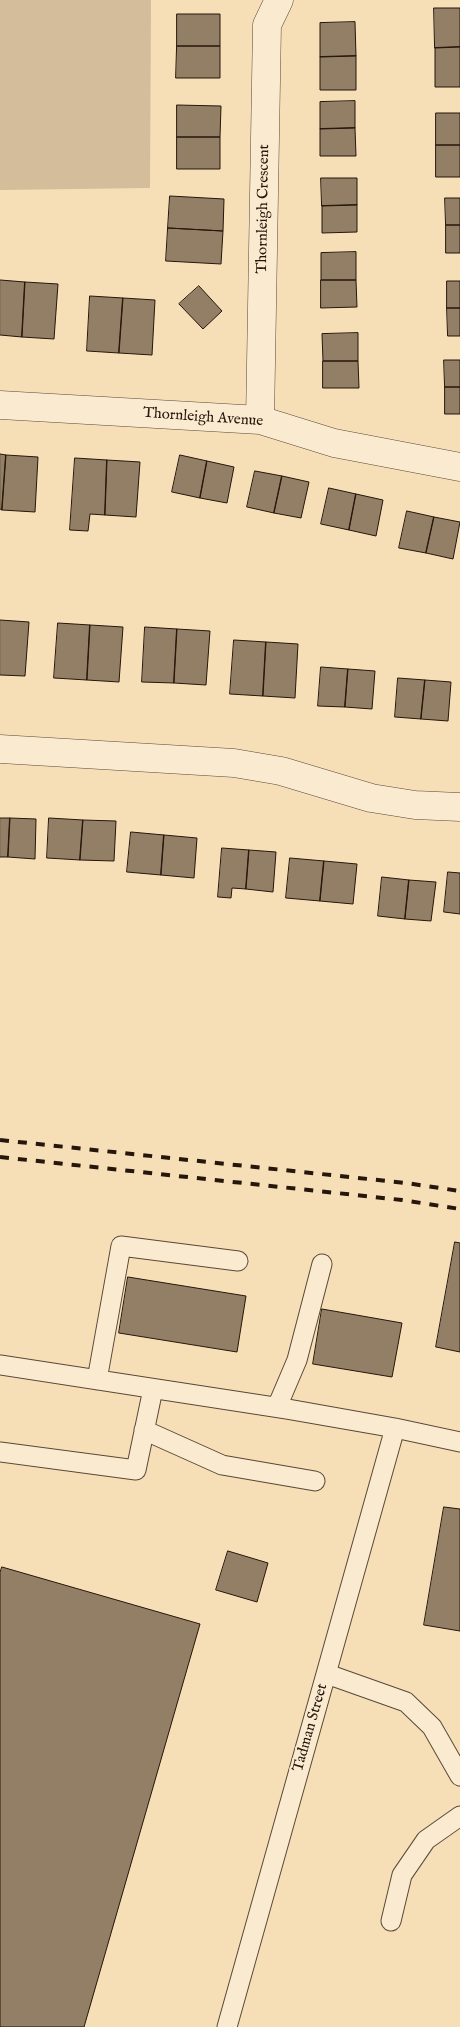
<!DOCTYPE html>
<style>
body{margin:0}
canvas{display:block;background:#f6dfb7}
</style>
<canvas width="460" height="2027"></canvas>
<script>
const ctx = document.querySelector('canvas').getContext('2d');
ctx.lineJoin = 'round';
function fill(path, color) { ctx.fillStyle = color; ctx.fill(path, 'evenodd'); }
function stroke(path, color, width, dash) { ctx.strokeStyle = color; ctx.lineWidth = width; ctx.lineCap = dash ? 'butt' : 'round'; ctx.setLineDash(dash || []); ctx.stroke(path); }
function label(font, color, halo, rows, align = 'center') {
  ctx.font = font + ' "IM FELL English",serif'; ctx.lineWidth = 4; ctx.setLineDash([]); ctx.textBaseline = 'middle'; ctx.strokeStyle = halo; ctx.fillStyle = color; for (const [text, x, y, turn = 0] of rows) {
    ctx.save(); ctx.translate(x, y); ctx.rotate((+turn || 0) * Math.PI / 180); ctx.textAlign = isNaN(turn) ? turn : align; if (halo) ctx.strokeText(text, 0, 0); ctx.fillText(text, 0, 0); ctx.restore();
  }
}
fill(new Path2D(`
 M 0,0 L 151,0 L 150,188 L 0,190 Z`), '#d3bd9a');
const building = new Path2D(`
 M 434,8 L 460,8 L 460,47 L 435,48 Z
 M 177,14 L 220,14 L 220,46 L 177,46 Z
 M 355,22 L 356,56 L 320,57 L 320,23 Z
 M 177,46 L 220,46 L 220,78 L 176,78 Z
 M 460,47 L 460,87 L 435,87 L 435,48 Z
 M 356,56 L 356,90 L 320,90 L 320,57 Z
 M 355,101 L 355,128 L 320,129 L 320,102 Z
 M 177,105 L 221,106 L 220,137 L 177,137 Z
 M 436,113 L 460,113 L 460,145 L 436,145 Z
 M 355,128 L 356,156 L 320,156 L 320,129 Z
 M 177,137 L 220,137 L 220,169 L 177,169 Z
 M 436,145 L 460,145 L 460,177 L 436,177 Z
 M 321,178 L 357,178 L 357,205 L 322,206 Z
 M 170,196 L 224,199 L 223,231 L 168,228 Z
 M 445,198 L 460,198 L 460,225 L 446,225 Z
 M 357,205 L 357,232 L 322,233 L 322,206 Z
 M 446,225 L 460,225 L 460,253 L 446,253 Z
 M 168,228 L 223,231 L 221,264 L 166,261 Z
 M 356,252 L 356,280 L 321,280 L 321,253 Z
 M 0,280 L 25,282 L 22,337 L 0,335 Z
 M 321,280 L 356,280 L 357,307 L 321,308 Z
 M 447,281 L 460,281 L 460,308 L 447,308 Z
 M 25,282 L 58,284 L 54,339 L 22,337 Z
 M 199,286 L 222,311 L 203,329 L 179,304 Z
 M 90,296 L 123,298 L 119,353 L 87,351 Z
 M 123,298 L 155,300 L 152,355 L 119,353 Z
 M 447,308 L 460,308 L 460,336 L 448,336 Z
 M 358,333 L 358,361 L 323,361 L 322,334 Z
 M 444,360 L 460,360 L 460,387 L 445,387 Z
 M 323,361 L 358,361 L 359,388 L 323,388 Z
 M 445,387 L 460,387 L 460,414 L 445,414 Z
 M 0,454 L 6,455 L 2,510 L 0,509 Z
 M 6,455 L 38,457 L 35,512 L 2,510 Z
 M 180,455 L 207,461 L 200,498 L 172,492 Z
 M 75,458 L 107,460 L 105,515 L 90,514 L 88,531 L 70,530 Z
 M 107,460 L 140,462 L 136,517 L 105,515 Z
 M 207,461 L 234,467 L 227,503 L 200,498 Z
 M 255,471 L 282,476 L 274,513 L 247,507 Z
 M 282,476 L 309,482 L 301,518 L 274,513 Z
 M 329,488 L 356,494 L 349,530 L 321,524 Z
 M 356,494 L 383,500 L 376,536 L 349,530 Z
 M 407,511 L 434,517 L 426,553 L 399,548 Z
 M 434,517 L 460,522 L 453,559 L 426,553 Z
 M 0,620 L 29,622 L 25,676 L 0,675 Z
 M 58,623 L 90,625 L 87,680 L 54,678 Z
 M 90,625 L 123,627 L 119,682 L 87,680 Z
 M 145,627 L 177,629 L 174,683 L 142,682 Z
 M 177,629 L 210,631 L 206,685 L 174,683 Z
 M 234,640 L 266,642 L 263,696 L 230,694 Z
 M 266,642 L 298,644 L 295,698 L 263,696 Z
 M 321,667 L 348,669 L 345,707 L 318,706 Z
 M 348,669 L 375,671 L 372,709 L 345,707 Z
 M 398,678 L 425,680 L 421,719 L 395,717 Z
 M 425,680 L 451,682 L 448,721 L 421,719 Z
 M 0,818 L 10,818 L 8,857 L 0,857 Z
 M 10,818 L 36,819 L 35,859 L 8,857 Z
 M 49,818 L 83,820 L 80,860 L 47,858 Z
 M 83,820 L 116,821 L 114,861 L 80,860 Z
 M 131,832 L 164,835 L 161,875 L 127,872 Z
 M 164,835 L 197,838 L 194,878 L 161,875 Z
 M 222,848 L 249,850 L 246,889 L 232,888 L 231,898 L 218,897 Z
 M 249,850 L 276,852 L 273,892 L 246,889 Z
 M 290,858 L 324,861 L 320,901 L 286,898 Z
 M 324,861 L 357,864 L 353,904 L 320,901 Z
 M 448,872 L 460,873 L 460,914 L 444,912 Z
 M 382,877 L 409,880 L 405,919 L 378,916 Z
 M 409,880 L 436,882 L 431,921 L 405,919 Z
 M 455,1242 L 460,1243 L 460,1352 L 436,1347 Z
 M 128,1277 L 246,1296 L 237,1352 L 119,1333 Z
 M 322,1309 L 402,1323 L 392,1377 L 313,1364 Z
 M 444,1507 L 460,1509 L 460,1631 L 424,1625 Z
 M 228,1551 L 268,1563 L 257,1602 L 216,1590 Z
 M 2,1567 L 200,1624 L 84,2027 L 0,2027 L 0,1573 Z`);
fill(building, '#927f65');
stroke(building, '#26160c', 1);
const lane = new Path2D(`
 M 0,1365 L 287,1409 L 395,1428 L 460,1442
 M 97,1380 L 121,1246 L 238,1261
 M 277,1407 L 297,1360 L 322,1264
 M 144,1430 L 222,1465 L 315,1481
 M 0,1452 L 136,1470 L 153,1389
 M 327,1674 L 406,1702 L 432,1727 L 460,1776
 M 391,1921 L 402,1875 L 426,1840 L 460,1816
 M 227,2027 L 395,1428`);
const street = new Path2D(`
 M 0,405 L 260,420 L 334,443 L 460,467
 M 260,420 L 267,25 L 279,0
 M 0,749 L 234,763 L 281,771 L 371,798 L 415,805 L 460,807`);
stroke(lane, '#5a4837', 21);
stroke(street, '#5a4837', 29);
stroke(lane, '#f9ead0', 19);
stroke(street, '#f9ead0', 28);
stroke(new Path2D(`
 M 0,1140 L 406,1183 L 460,1191
 M 0,1157 L 402,1200 L 460,1209`), '#26160c', 4, [9, 9]);
label('15px', '#26160c', '#f9ead0', [
 ["Thornleigh Crescent",264,209,-89],
 ["Thornleigh Avenue",203,418,4],
 ["Tadman Street",311,1728,-74]
]);
</script>
